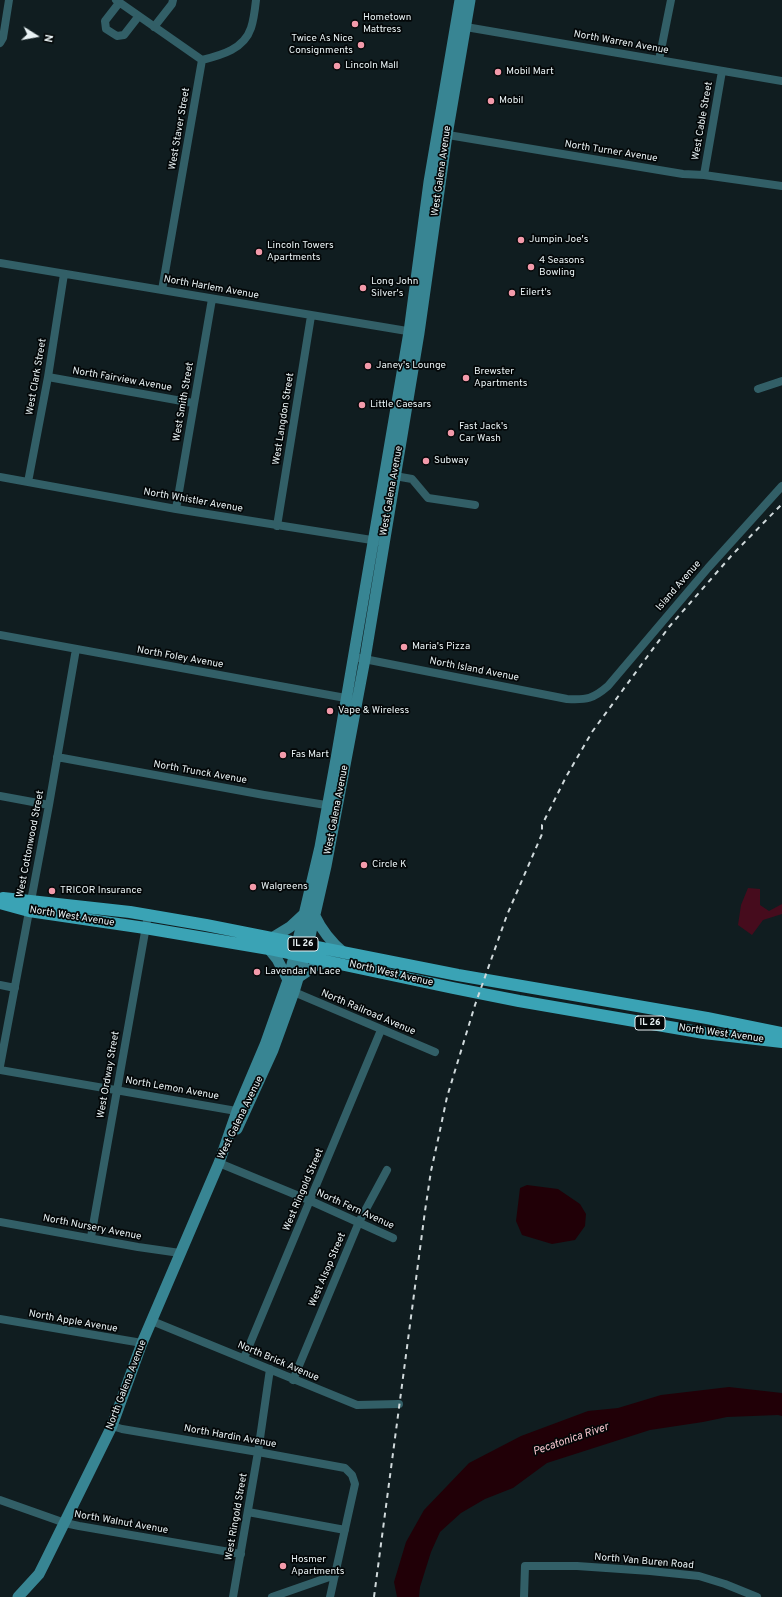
<!DOCTYPE html>
<style>
body{margin:0}
#map{position:relative;width:782px;height:1597px;overflow:hidden;background:#101d20;font-family:Overpass,sans-serif}
canvas{display:block}
.north{position:absolute;left:16px;top:16px;width:40px;height:40px;-webkit-text-stroke:3px #030708;paint-order:stroke;rotate:101deg;font-size:11px;font-weight:700;line-height:16px;text-align:center;color:#e9f2f4}
.north::after{content:'';display:block;margin:auto;width:14px;height:18px;background:#e9f2f4;clip-path:polygon(50% 0,100% 100%,50% 72%,0 100%)}
</style>
<div id="map">
<canvas width="782" height="1597"></canvas>
<div class="north">N</div>
</div>
<script>
const ctx = document.querySelector('canvas').getContext('2d');
ctx.lineJoin = 'round';
function fill(path, color) { ctx.fillStyle = color; ctx.fill(path, 'evenodd'); }
function stroke(path, color, width, dash) { ctx.strokeStyle = color; ctx.lineWidth = width; ctx.lineCap = dash ? 'butt' : 'round'; ctx.setLineDash(dash || []); ctx.stroke(path); }
function label(font, color, halo, rows, align = 'center') {
  ctx.font = font + ' Overpass,sans-serif'; ctx.lineWidth = 3.5; ctx.setLineDash([]); ctx.textBaseline = 'middle'; ctx.strokeStyle = halo; ctx.fillStyle = color; for (const [text, x, y, turn = 0] of rows) {
    ctx.save(); ctx.translate(x, y); ctx.rotate((+turn || 0) * Math.PI / 180); ctx.textAlign = isNaN(turn) ? turn : align; if (halo) ctx.strokeText(text, 0, 0); ctx.fillText(text, 0, 0); ctx.restore();
  }
}
fill(new Path2D(`
 M 748,888 L 760,889 L 760,905 L 769,911 L 782,904 L 782,914 L 763,920 L 752,935 L 738,925 L 741,905 Z`), '#460c1d');
fill(new Path2D(`
 M 527,1185 L 558,1189 L 580,1204 L 586,1214 L 585,1226 L 575,1240 L 552,1244 L 522,1235 L 516,1221 L 520,1188 Z
 M 729,1387 L 782,1393 L 782,1416 L 778,1415 L 727,1417 L 703,1422 L 650,1430 L 547,1463 L 513,1488 L 485,1499 L 461,1513 L 440,1532 L 431,1552 L 420,1587 L 419,1597 L 397,1597 L 394,1582 L 406,1542 L 424,1510 L 469,1463 L 521,1436 L 588,1411 L 618,1408 L 661,1395 Z`), '#210007');
stroke(new Path2D(`
 M 116,0 L 202,60
 M 119,3 L 105,21 L 106,29 L 117,36 L 124,35 L 138,17
 M 460,26 L 782,81
 M 154,27 L 172,4 L 173,0
 M 0,43 L 3,38 L 9,0
 M 659,60 L 671,0
 M 442,134 L 683,174 L 704,175 L 782,186
 M 704,175 L 722,71
 M 0,263 L 413,332
 M 162,290 L 202,60 C 222,55 244,49 251,28 C 254,19 255,9 256,0
 M 48,377 L 193,403
 M 758,389 L 782,381
 M 395,476 L 412,479 L 428,498 L 475,505
 M 0,477 L 176,509 L 378,541
 M 28,482 L 48,377 L 64,274
 M 176,509 L 212,299
 M 277,526 L 311,316
 M 0,635 L 351,699
 M 354,657 L 567,699 C 587,700 593,699 608,686 L 708,568 L 782,486
 M 57,757 L 264,795 L 332,806
 M 0,796 L 49,805
 M 0,985 L 15,988
 M 294,992 L 435,1052
 M 0,1066 L 49,805 L 76,649
 M 0,1070 L 242,1112
 M 219,1163 L 311,1201 L 393,1238
 M 0,1222 L 138,1247 L 180,1253
 M 91,1237 L 148,915
 M 0,1319 L 142,1343
 M 152,1321 L 357,1405 L 399,1404
 M 244,1358 L 381,1030
 M 293,1380 L 359,1222 L 387,1170
 M 112,1426 L 122,1429 L 258,1452 L 345,1468 L 352,1475 L 355,1484 L 330,1597
 M 0,1500 L 65,1523 L 79,1526 L 241,1554
 M 248,1512 L 345,1530
 M 233,1597 L 258,1452 L 270,1369
 M 272,1597 L 335,1575
 M 524,1597 L 525,1566 L 577,1566 L 650,1571 L 699,1576 L 725,1584 L 757,1597`), '#325f67', 8);
stroke(new Path2D(`
 M 315,916 C 322,931 331,942 344,953
 M 272,938 L 290,927 L 304,914
 M 269,949 L 277,959 L 288,980
 M 299,977 L 315,966 L 328,961
 M 237,1129 L 273,1050 L 294,992 L 308,945 L 326,866 L 365,659 L 419,333 L 447,135 L 470,0
 M 18,1597 L 39,1574 L 45,1562 L 112,1426 L 142,1343 L 219,1163 L 237,1111 L 265,1045 L 288,980 L 295,953 L 320,847 L 336,759 L 409,332 L 429,182 L 460,0`), '#388593', 11);
stroke(new Path2D(`
 M 3,898 L 130,912 L 206,925 L 458,975 L 707,1018 L 782,1033
 M 0,903 L 29,911 L 145,928 L 269,949 L 453,988 L 519,1001 L 704,1033 L 782,1042`), '#3aa3b5', 12);
stroke(new Path2D(`
 M 374,1597 L 425,1211 L 431,1171 L 439,1135 L 447,1097 L 475,1005 L 507,915 L 542,834 L 542,825 L 566,777 L 592,732 L 669,627 L 732,555 L 782,504`), '#d0d9db', 2, [5, 5]);
for (const [x, y, r, color] of [
 [355,24,4,"#f39aaa"],
 [361,45,4,"#f39aaa"],
 [337,66,4,"#f39aaa"],
 [498,72,4,"#f39aaa"],
 [491,101,4,"#f39aaa"],
 [521,240,4,"#f39aaa"],
 [259,252,4,"#f39aaa"],
 [531,267,4,"#f39aaa"],
 [363,288,4,"#f39aaa"],
 [512,293,4,"#f39aaa"],
 [368,366,4,"#f39aaa"],
 [466,378,4,"#f39aaa"],
 [362,405,4,"#f39aaa"],
 [451,433,4,"#f39aaa"],
 [426,461,4,"#f39aaa"],
 [404,647,4,"#f39aaa"],
 [330,711,4,"#f39aaa"],
 [283,755,4,"#f39aaa"],
 [364,865,4,"#f39aaa"],
 [253,887,4,"#f39aaa"],
 [52,891,4,"#f39aaa"],
 [257,972,4,"#f39aaa"],
 [283,1566,4,"#f39aaa"]
]) { const dot = new Path2D(); dot.arc(x, y, r, 0, 2 * Math.PI); ctx.fillStyle = color; ctx.fill(dot); stroke(dot, '#030708', 1.5); }
for (const [x, y, w] of [
 [303,944,30],
 [650,1023,30]
]) { const box = new Path2D(); box.roundRect(x - w / 2, y - 7, w, 14, 3); ctx.fillStyle = '#030708'; ctx.fill(box); stroke(box, '#e9f2f4', 1); }
label('bold 9px', '#e9f2f4', null, [
 ["IL 26",303,944],
 ["IL 26",650,1023]
]);
label('10px', '#e9f2f4', '#030708', [
 ["Hometown",363,18],
 ["Mattress",363,30],
 ["Twice As Nice",353,39,"right"],
 ["Consignments",353,51,"right"],
 ["Lincoln Mall",345,66],
 ["Mobil Mart",506,72],
 ["Mobil",499,101],
 ["Jumpin Joe's",529,240],
 ["Lincoln Towers",267,246],
 ["Apartments",267,258],
 ["4 Seasons",539,261],
 ["Bowling",539,273],
 ["Long John",371,282],
 ["Silver's",371,294],
 ["Eilert's",520,293],
 ["Janey's Lounge",376,366],
 ["Brewster",474,372],
 ["Apartments",474,384],
 ["Little Caesars",370,405],
 ["Fast Jack's",459,427],
 ["Car Wash",459,439],
 ["Subway",434,461],
 ["Maria's Pizza",412,647],
 ["Vape & Wireless",338,711],
 ["Fas Mart",291,755],
 ["Circle K",372,865],
 ["Walgreens",261,887],
 ["TRICOR Insurance",60,891],
 ["Lavendar N Lace",265,972],
 ["Hosmer",291,1560],
 ["Apartments",291,1572]
], 'left');
label('10px', '#e9f2f4', '#030708', [
 ["North Warren Avenue",621,43,10],
 ["West Cable Street",703,121,-80],
 ["West Staver Street",180,129,-80],
 ["North Turner Avenue",611,152,9],
 ["West Galena Avenue",442,171,-82],
 ["North Harlem Avenue",211,288,10],
 ["West Clark Street",37,377,-80],
 ["North Fairview Avenue",122,380,10],
 ["West Smith Street",184,402,-80],
 ["West Langdon Street",284,419,-81],
 ["West Galena Avenue",392,491,-80],
 ["North Whistler Avenue",193,501,10],
 ["Island Avenue",679,586,-49],
 ["North Foley Avenue",180,658,10],
 ["North Island Avenue",474,670,11],
 ["North Trunck Avenue",200,773,10],
 ["West Galena Avenue",337,810,-79],
 ["West Cottonwood Street",31,844,-79],
 ["North West Avenue",72,917,9],
 ["North West Avenue",391,974,13],
 ["North Railroad Avenue",368,1013,23],
 ["North West Avenue",721,1034,8],
 ["West Ordway Street",109,1075,-80],
 ["North Lemon Avenue",172,1089,10],
 ["West Galena Avenue",241,1118,-64],
 ["West Ringold Street",304,1190,-67],
 ["North Fern Avenue",355,1210,24],
 ["North Nursery Avenue",92,1228,11],
 ["West Alsop Street",328,1270,-67],
 ["North Apple Avenue",73,1322,10],
 ["North Brick Avenue",278,1362,23],
 ["North Galena Avenue",127,1385,-69],
 ["North Hardin Avenue",230,1437,10],
 ["West Ringold Street",237,1517,-80],
 ["North Walnut Avenue",121,1523,10],
 ["North Van Buren Road",644,1562,5]
]);
label('italic 11px', '#fac8d0', '#030708', [
 ["Pecatonica River",571,1440,-19]
]);
</script>
